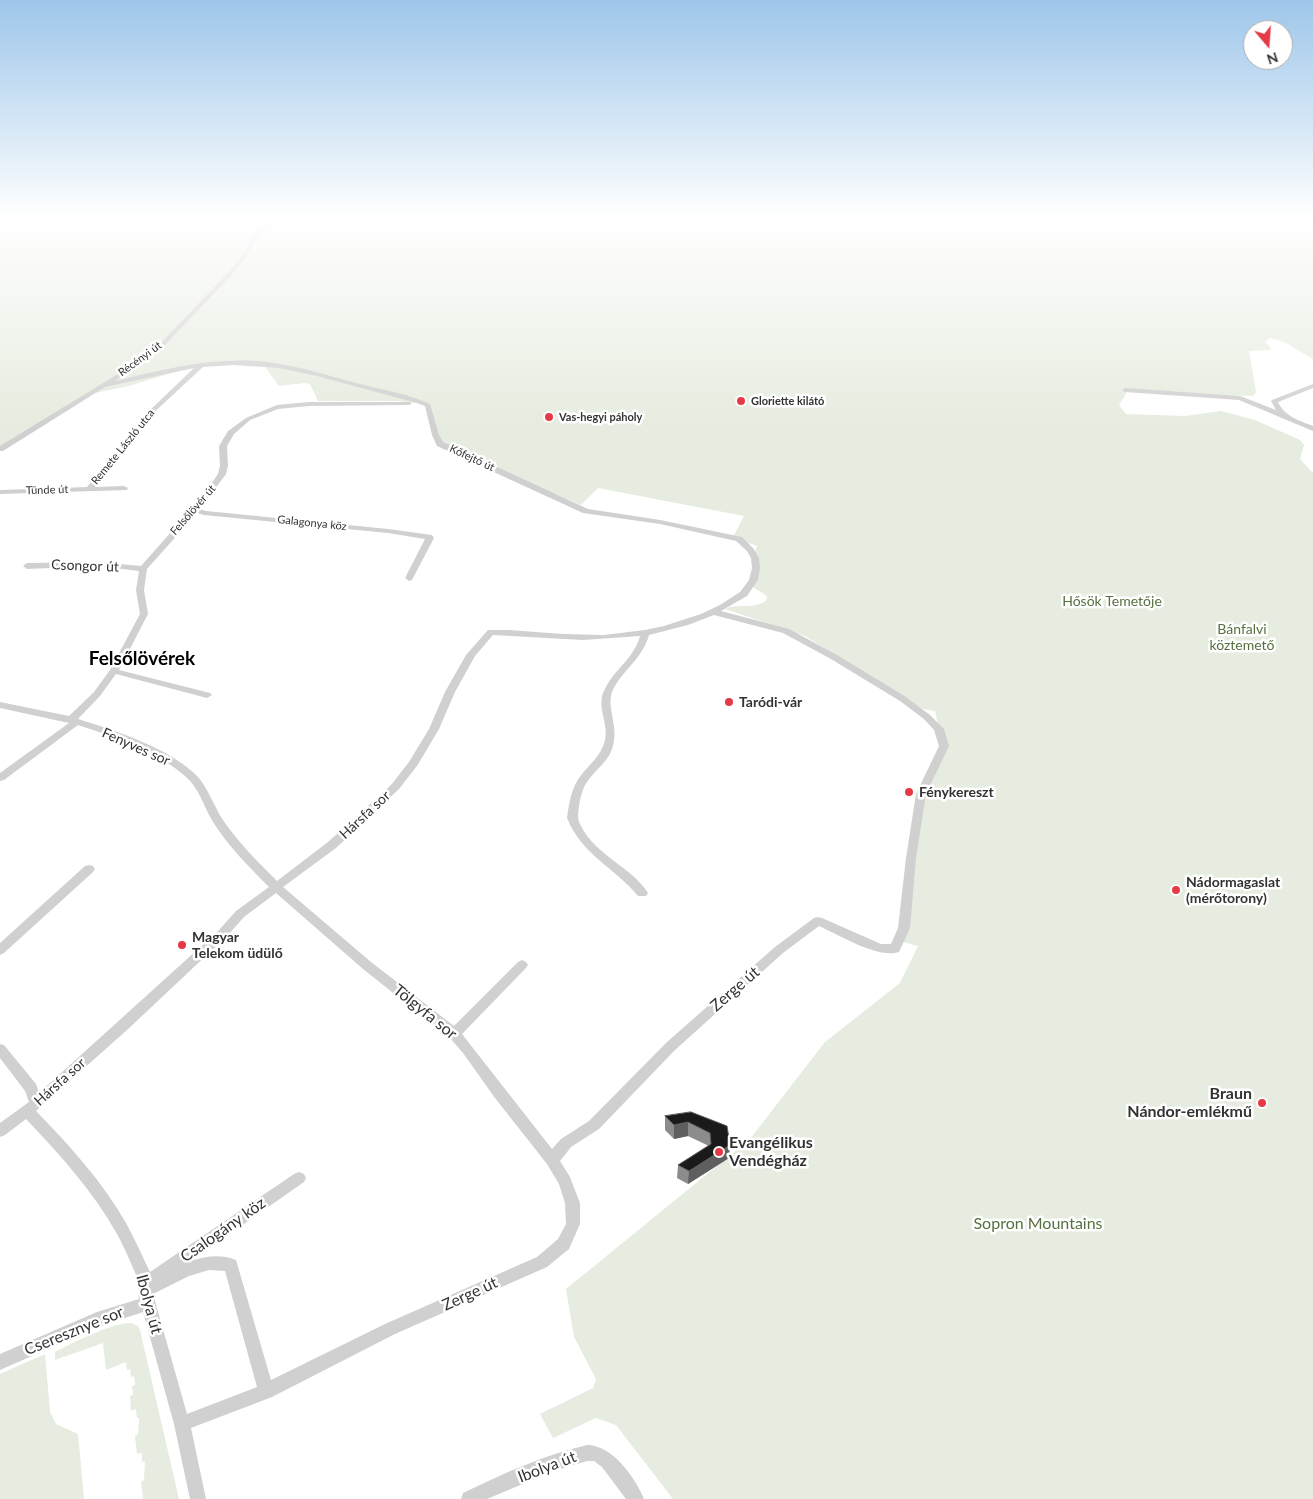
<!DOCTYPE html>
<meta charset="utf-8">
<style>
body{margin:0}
#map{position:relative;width:1313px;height:1499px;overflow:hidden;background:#fff;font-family:Lato,sans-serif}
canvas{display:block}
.north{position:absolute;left:1243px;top:20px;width:50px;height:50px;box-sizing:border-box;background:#fff;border:1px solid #adadad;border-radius:50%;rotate:162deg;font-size:14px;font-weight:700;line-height:20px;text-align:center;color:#333}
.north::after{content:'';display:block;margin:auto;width:18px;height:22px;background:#e63946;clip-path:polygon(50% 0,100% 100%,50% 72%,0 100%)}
</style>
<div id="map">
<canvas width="1313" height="1499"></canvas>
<div class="north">N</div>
</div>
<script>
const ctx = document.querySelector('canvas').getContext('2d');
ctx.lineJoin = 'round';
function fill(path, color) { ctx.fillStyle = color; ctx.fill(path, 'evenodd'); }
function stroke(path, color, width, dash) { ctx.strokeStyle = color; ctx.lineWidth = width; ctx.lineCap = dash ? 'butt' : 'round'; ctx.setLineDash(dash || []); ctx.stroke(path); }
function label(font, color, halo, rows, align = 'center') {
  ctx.font = font + ' Lato,sans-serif'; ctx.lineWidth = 5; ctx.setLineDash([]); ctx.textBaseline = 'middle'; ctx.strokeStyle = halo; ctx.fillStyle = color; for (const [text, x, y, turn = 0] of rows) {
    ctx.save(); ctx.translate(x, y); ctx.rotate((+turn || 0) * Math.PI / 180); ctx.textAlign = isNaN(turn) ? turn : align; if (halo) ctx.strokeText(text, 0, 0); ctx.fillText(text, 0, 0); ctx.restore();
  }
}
fill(new Path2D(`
 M 0,216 L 1313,216 L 1313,359 C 1298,351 1288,341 1270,338 L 1265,342 L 1271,348 L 1269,350 L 1249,351 L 1256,392 L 1253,396 L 1188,394 L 1129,389 L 1119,405 L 1126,414 L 1185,416 L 1221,411 L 1255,420 L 1300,440 L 1304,445 L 1300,459 L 1313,473 L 1313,1499 L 673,1499 L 616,1425 L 596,1418 L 553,1438 L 540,1414 L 593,1388 L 596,1379 L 574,1337 L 566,1289 L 750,1139 L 825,1042 L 900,983 L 918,946 L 900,941 L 919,792 L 943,745 L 935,711 L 923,709 L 805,636 L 725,609 C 737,603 751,610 766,601 L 767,596 L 753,587 L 754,554 L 757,546 L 733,537 L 744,516 L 598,488 L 581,505 L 443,446 L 425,404 L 397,401 L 318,401 L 310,384 L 304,383 L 279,386 L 265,367 L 255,362 L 201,364 L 129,386 L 85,395 L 0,447 Z
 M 131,1323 L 138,1326 L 140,1330 L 179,1499 L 143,1499 L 141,1482 L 144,1480 L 145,1461 L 142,1462 L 142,1453 L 137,1454 L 135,1436 L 138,1435 L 139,1418 L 137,1418 L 136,1409 L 131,1411 L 130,1396 L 133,1395 L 132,1386 L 135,1385 L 134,1376 L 131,1377 L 130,1369 L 127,1370 L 126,1362 L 106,1370 L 103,1343 L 55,1360 L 55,1352 C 72,1343 114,1322 131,1323 Z
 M 45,1354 L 50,1412 L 56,1424 L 78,1434 L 84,1499 L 0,1499 L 0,1374 Z`), '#e6ecdf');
fill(new Path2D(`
 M 269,216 L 275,216 L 258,236 L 245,259 L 228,279 L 161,349 L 115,381 C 165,369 216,356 267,362 C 299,366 329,376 360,384 C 384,390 408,394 430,404 L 439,435 L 443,442 L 588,509 L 660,520 L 742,537 L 753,548 L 759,558 L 760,568 L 758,580 L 747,596 L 721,611 L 789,629 L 837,655 L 906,697 L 930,715 L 944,729 L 949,746 L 926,794 L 916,858 L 910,928 L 899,952 C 878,959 839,935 819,926 L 783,953 L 675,1050 L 599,1129 L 571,1147 L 560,1161 L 570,1177 L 580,1203 L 580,1224 L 569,1249 L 547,1267 L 395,1334 L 272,1397 L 191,1428 L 206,1499 L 190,1499 L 174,1424 L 143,1312 L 98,1327 L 0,1370 L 0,1354 L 97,1312 L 139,1299 L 138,1290 L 140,1283 C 132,1267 126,1250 117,1234 C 93,1191 60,1155 26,1119 L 5,1135 L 0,1137 L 0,1123 L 29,1102 L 25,1091 L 0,1058 L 0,1044 L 4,1045 L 36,1084 L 39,1093 L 219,930 L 236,911 L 269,887 C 249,867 228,846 213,822 C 205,809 201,794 191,782 C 167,755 112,736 78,725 L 4,780 L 0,781 L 0,773 L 69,723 L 0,708 L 0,702 L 69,716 L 94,692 L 110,670 L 140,614 L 136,590 L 139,571 L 98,566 L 27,569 L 23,566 L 27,563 L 98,562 L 141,566 L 202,497 L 218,474 L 220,466 L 219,446 L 228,431 L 246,418 L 277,405 L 309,402 L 411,402 L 411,404 L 409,405 L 309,406 L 278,409 L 250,420 L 234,434 L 227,446 L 228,466 L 226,474 L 200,509 L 206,511 L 388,529 L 432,535 L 434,538 L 412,580 L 409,581 L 405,578 L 425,539 L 388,533 L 204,515 L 197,513 L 147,569 L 144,590 L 148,614 L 119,670 L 210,693 L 212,695 L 207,698 L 116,674 L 100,696 L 78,719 C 114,730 172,749 198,777 C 209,790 214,806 223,820 C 238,842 258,862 277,881 L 328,842 L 391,785 L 409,762 L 429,729 L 445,692 L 466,655 L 488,630 L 509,630 L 563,634 L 604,635 L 645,630 L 664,626 L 701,614 L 720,605 L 740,592 L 749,580 L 752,568 L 751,558 L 747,551 L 736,541 L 660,524 L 583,513 L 437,446 L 432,435 L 425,406 L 417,403 L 317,376 L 279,368 L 234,365 L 203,367 L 150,416 L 95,487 L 124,486 L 128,488 L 127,490 L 0,494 L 0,490 L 87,487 L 146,414 L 194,368 L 105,387 L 3,451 L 0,451 L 0,446 L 131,366 L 157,347 L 224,277 L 241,257 L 254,234 ZM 714,615 L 783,633 L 831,659 L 900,701 L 924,719 L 934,730 L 939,746 L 916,794 L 906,858 L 898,928 L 891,944 L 881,944 L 822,918 L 818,917 L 814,918 L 775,947 L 667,1042 L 589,1121 L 561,1139 L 552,1149 L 462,1034 L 526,968 L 528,965 L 526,962 L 522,960 L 518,962 L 454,1026 L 371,962 L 283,887 L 336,848 L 399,789 L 417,766 L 439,729 L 455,692 L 475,656 L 493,635 L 583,640 L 640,636 C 634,659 613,670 604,691 C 596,706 609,724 605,740 C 601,757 589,764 579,778 C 571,790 569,804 567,818 C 582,855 614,867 638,896 L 646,896 L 648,893 C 633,868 595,855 581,826 C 577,819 578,814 579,807 C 580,799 582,789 587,782 C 595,770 607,763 612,749 C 620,728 606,708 612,692 C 621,671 642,660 649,635 L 688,625 ZM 276,893 L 363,969 L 450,1038 L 463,1053 L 495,1098 L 547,1164 L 559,1184 L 565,1203 L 566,1224 L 558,1239 L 537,1257 L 385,1324 L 271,1380 L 236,1260 C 221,1254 206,1256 191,1261 L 304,1182 L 306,1178 L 304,1174 L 299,1172 L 294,1174 L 150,1272 C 142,1256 135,1239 126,1223 C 102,1181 70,1146 36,1111 L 127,1030 L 227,936 L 244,917 ZM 209,1270 L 225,1271 L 257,1387 L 187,1414 L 153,1294 L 189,1276 Z
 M 1313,384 L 1313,388 L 1278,402 C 1284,416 1300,421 1313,426 L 1313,431 L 1239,400 L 1125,392 L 1122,390 L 1125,388 L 1240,396 L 1276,410 L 1271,401 L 1272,400 Z
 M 89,865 L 93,866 L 95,869 L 93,872 L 4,953 L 0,955 L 0,943 L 85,866 Z
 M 587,1445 C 612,1445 635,1477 644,1499 L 626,1499 L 602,1467 L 594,1461 L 587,1461 L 554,1471 L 487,1499 L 461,1499 L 463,1493 C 502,1474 544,1455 587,1445 Z`), '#d0d0d0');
fill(new Path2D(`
 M 665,1116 L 727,1126 L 729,1158 L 688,1184 L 677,1178 L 678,1165 L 709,1146 L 688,1136 L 674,1139 L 665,1130 Z`), '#8c8c8c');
fill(new Path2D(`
 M 688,1122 L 688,1136 L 674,1139 L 674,1125 Z
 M 730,1145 L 729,1158 L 688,1184 L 689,1171 Z`), '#5f5f5f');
const building = new Path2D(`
 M 691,1112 L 727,1126 L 730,1145 L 689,1171 L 678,1165 L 711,1144 L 710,1133 L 688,1122 L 674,1125 L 665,1116 Z`);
fill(building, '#1a1a1a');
stroke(building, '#5f5f5f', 1);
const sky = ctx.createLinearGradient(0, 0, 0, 426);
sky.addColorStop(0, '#9ec6ea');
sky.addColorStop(0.51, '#fff');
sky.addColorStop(1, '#ffffff00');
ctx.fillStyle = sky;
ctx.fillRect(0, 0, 1313, 426);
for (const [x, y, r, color] of [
 [741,401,5,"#e63946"],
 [549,417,5,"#e63946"],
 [729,702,5,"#e63946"],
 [909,792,5,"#e63946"],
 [1176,890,5,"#e63946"],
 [182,945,5,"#e63946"],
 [1262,1103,5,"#e63946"],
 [719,1152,5,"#e63946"]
]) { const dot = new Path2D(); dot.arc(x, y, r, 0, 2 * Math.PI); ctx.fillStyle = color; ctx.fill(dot); stroke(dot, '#fff', 2); }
label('11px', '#333', '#fff', [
 ["Récényi út",140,359,-36],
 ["Remete László utca",123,447,-51],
 ["Kőfejtő út",472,458,25],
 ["Tünde út",47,490,-2],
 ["Felsőlövér út",193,510,-49],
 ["Galagonya köz",312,523,6]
]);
label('bold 11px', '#333', '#fff', [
 ["Gloriette kilátó",751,401],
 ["Vas-hegyi páholy",559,417]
], 'left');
label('14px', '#333', '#fff', [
 ["Csongor út",85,566,2],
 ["Fenyves sor",136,747,24],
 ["Hársfa sor",365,815,-43],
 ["Hársfa sor",60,1082,-42]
]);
label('14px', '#56703f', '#fff', [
 ["Hősök Temetője",1112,601],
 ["Bánfalvi",1242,629],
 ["köztemető",1242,645]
]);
label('bold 14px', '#333', '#fff', [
 ["Taródi-vár",739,702],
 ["Fénykereszt",919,792],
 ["Nádormagaslat",1186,882],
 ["(mérőtorony)",1186,898],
 ["Magyar",192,937],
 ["Telekom üdülő",192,953]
], 'left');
label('16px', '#333', '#fff', [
 ["Zerge út",735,989,-41],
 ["Tölgyfa sor",425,1012,39],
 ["Csalogány köz",223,1230,-35],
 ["Zerge út",470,1294,-25],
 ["Ibolya út",149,1304,75],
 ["Cseresznye sor",74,1331,-22],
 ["Ibolya út",547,1467,-21]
]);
label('bold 16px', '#333', '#fff', [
 ["Braun",1252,1094],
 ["Nándor-emlékmű",1252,1112],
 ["Evangélikus",729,1143,"left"],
 ["Vendégház",729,1161,"left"]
], 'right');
label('16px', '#56703f', '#fff', [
 ["Sopron Mountains",1038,1224]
]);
label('bold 19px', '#000', '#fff', [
 ["Felsőlövérek",142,659]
]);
</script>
